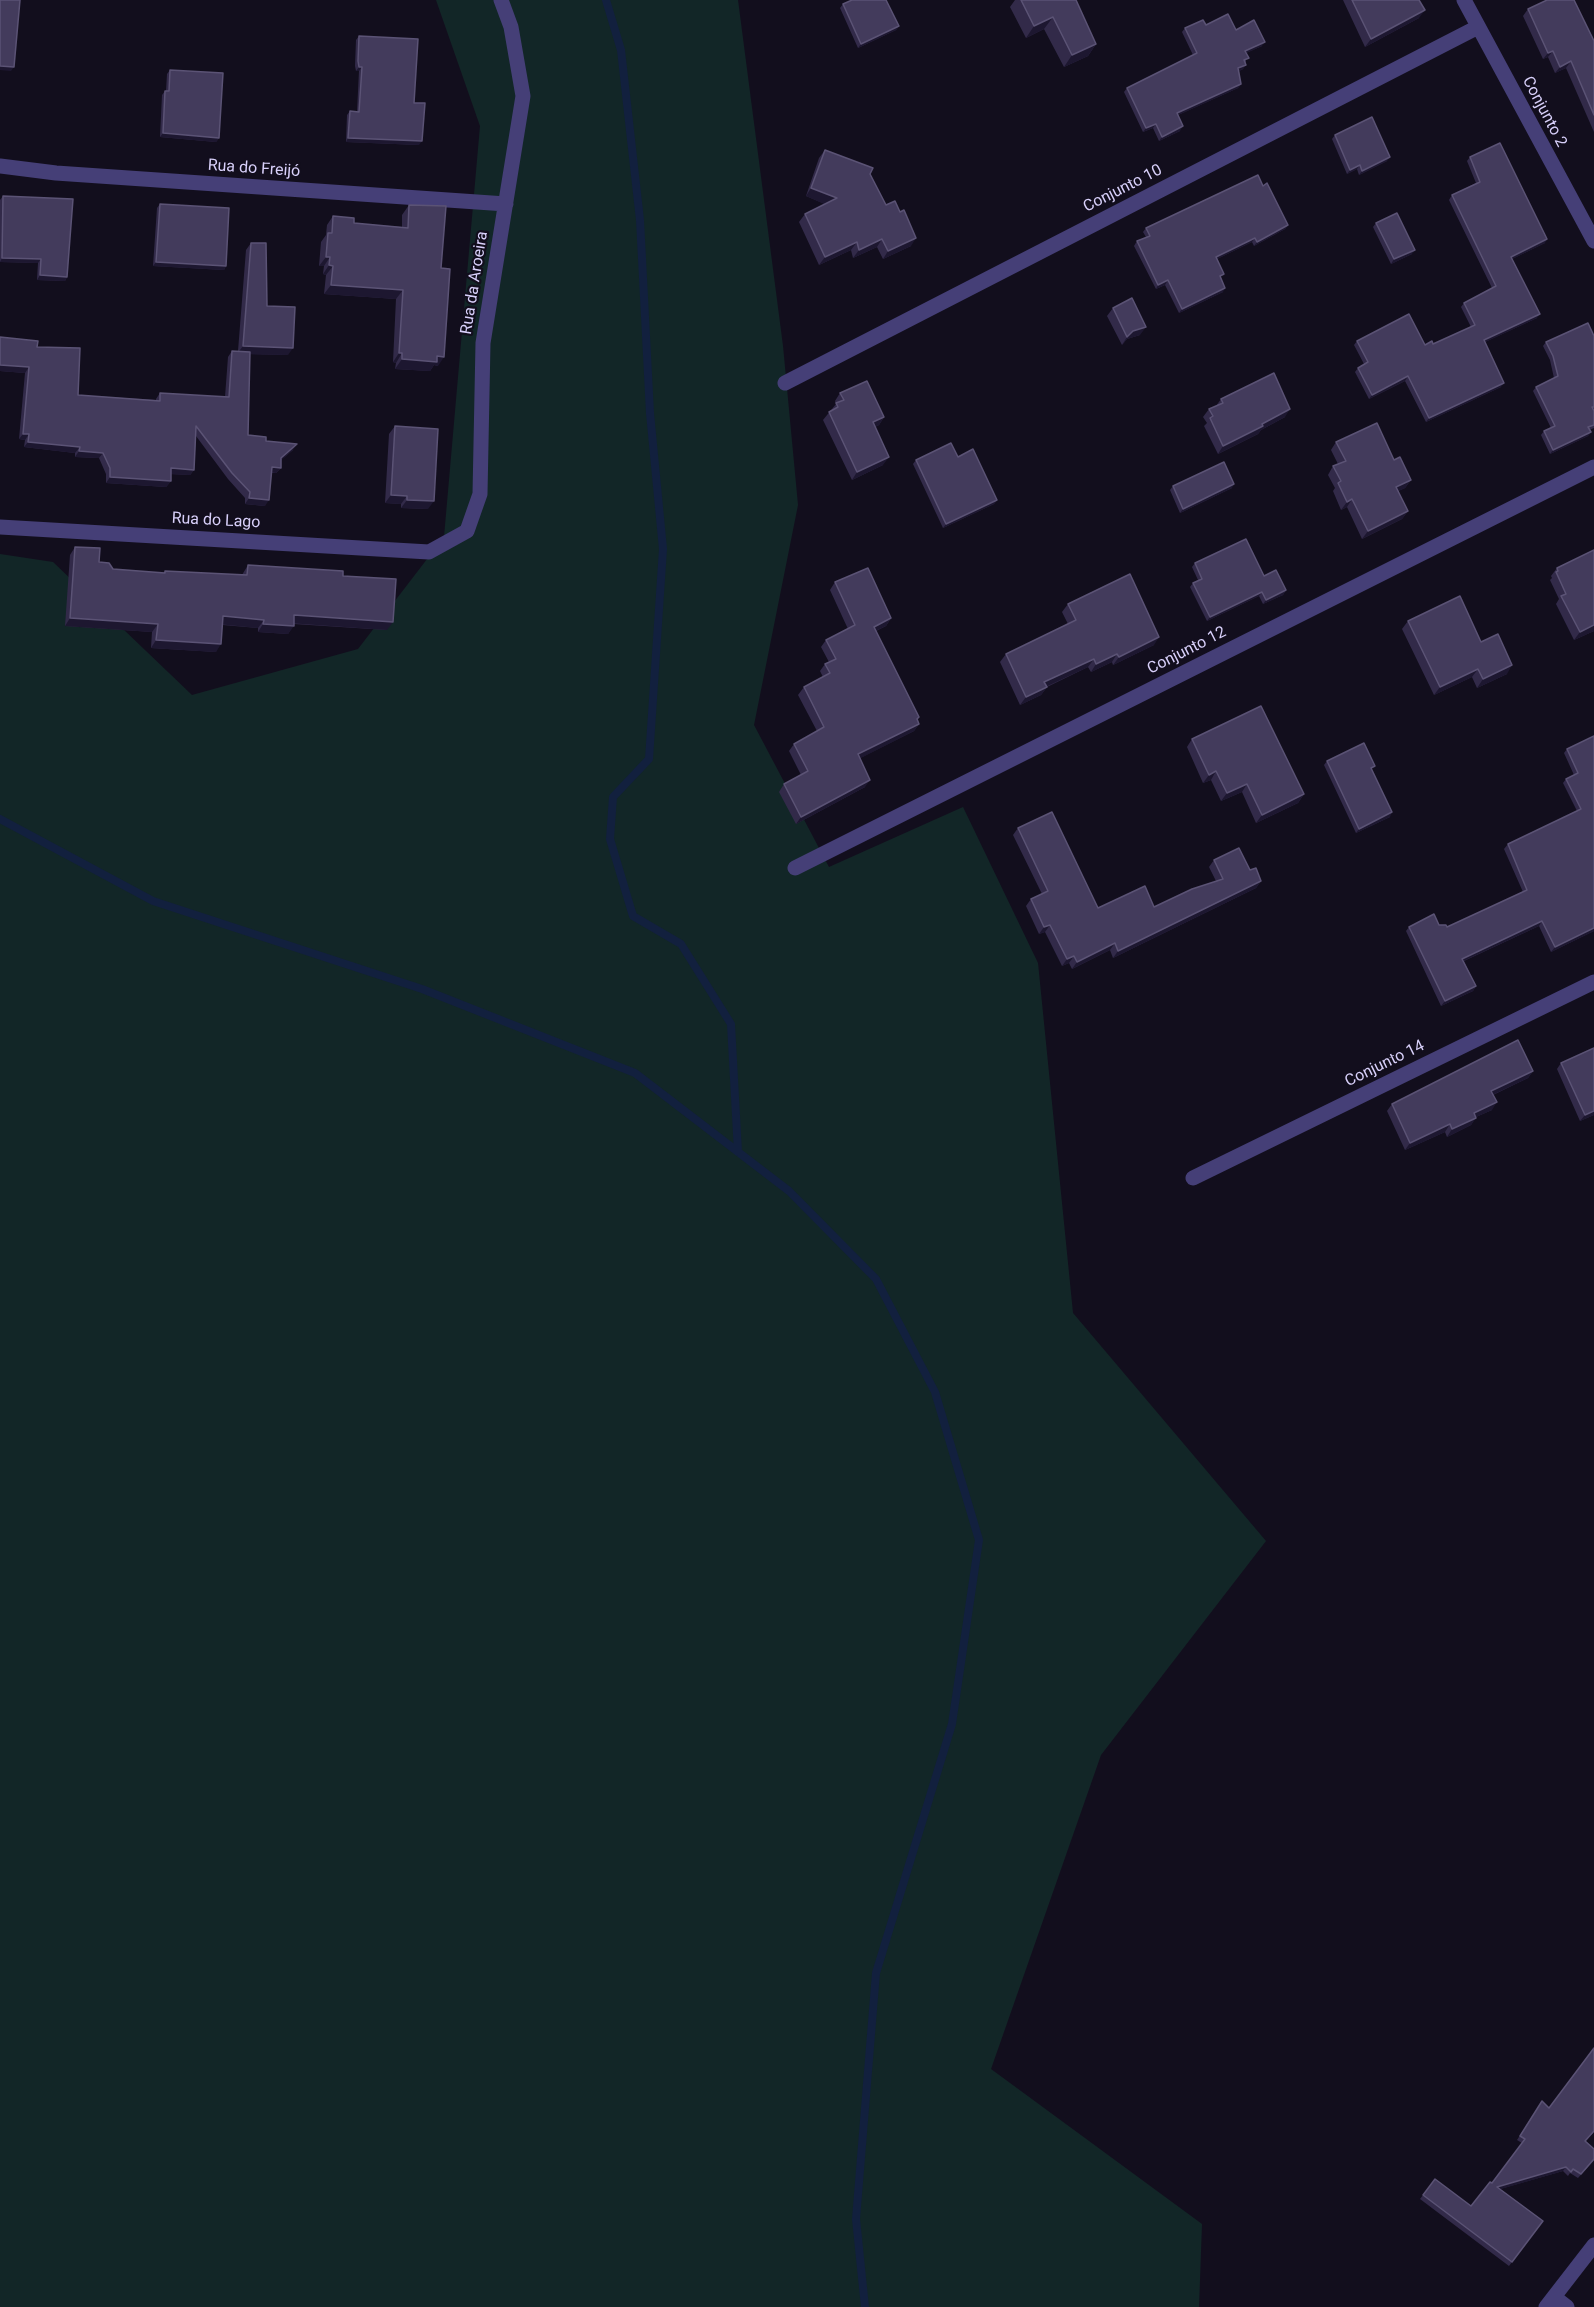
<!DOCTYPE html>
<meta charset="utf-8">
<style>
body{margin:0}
canvas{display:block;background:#120e1d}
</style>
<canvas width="1594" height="2307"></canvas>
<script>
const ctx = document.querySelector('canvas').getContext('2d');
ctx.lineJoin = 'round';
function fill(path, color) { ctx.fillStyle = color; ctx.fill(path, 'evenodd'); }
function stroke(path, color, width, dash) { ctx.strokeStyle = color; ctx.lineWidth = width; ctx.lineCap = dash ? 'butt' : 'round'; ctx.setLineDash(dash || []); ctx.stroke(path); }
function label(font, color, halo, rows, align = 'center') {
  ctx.font = font + ' Roboto,sans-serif'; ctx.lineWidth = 4.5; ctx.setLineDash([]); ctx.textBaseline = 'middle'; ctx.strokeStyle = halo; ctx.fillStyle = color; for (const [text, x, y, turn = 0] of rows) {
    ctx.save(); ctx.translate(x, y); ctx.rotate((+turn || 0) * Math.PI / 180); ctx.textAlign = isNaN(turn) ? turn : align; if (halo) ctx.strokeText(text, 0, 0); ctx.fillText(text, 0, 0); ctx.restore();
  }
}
fill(new Path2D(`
 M 436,0 L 738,0 L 783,346 L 798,505 L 754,725 L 829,867 L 963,807 L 1038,963 L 1073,1313 L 1266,1541 L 1101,1755 L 991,2069 L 1202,2224 L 1199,2307 L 0,2307 L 0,554 L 53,562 L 192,695 L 358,649 L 444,537 L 480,126 Z`), '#122627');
stroke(new Path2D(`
 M 606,0 L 621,50 L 640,220 L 650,413 L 663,549 L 649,759 L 613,797 L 610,839 L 633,916 L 681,944 L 731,1024 L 738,1152
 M 0,819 L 153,901 L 422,989 L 635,1073 L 789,1191 L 876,1279 L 935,1392 L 979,1540 L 952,1724 L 876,1973 L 856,2219 L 865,2307`), '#12203e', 8);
stroke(new Path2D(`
 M 1464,0 L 1594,241
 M 0,166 L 56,173 L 506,204
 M 785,383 L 1478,27
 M 0,527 L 429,552 L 467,531 L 480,494 L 483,343 L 523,96 L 511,27 L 501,0
 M 795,868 L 1594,467
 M 1193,1178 L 1594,982
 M 1554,2297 L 1567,2307
 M 1546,2307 L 1594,2245`), '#453f77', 15);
fill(new Path2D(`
 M 1015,0 L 1076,0 L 1096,44 L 1088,56 L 1064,67 L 1044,29 L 1026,38 L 1010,7 Z
 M 1343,0 L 1419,0 L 1419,18 L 1365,47 Z
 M 843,4 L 899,26 L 896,30 L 858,48 L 840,8 Z
 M 1528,9 L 1594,41 L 1594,132 L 1566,68 L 1555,73 L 1548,57 L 1543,59 L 1523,16 Z
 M 1206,25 L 1236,30 L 1262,46 L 1246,53 L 1246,62 L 1243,69 L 1239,71 L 1241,84 L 1238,88 L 1178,115 L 1180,131 L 1159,141 L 1153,128 L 1143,132 L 1124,92 L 1127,88 L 1193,55 L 1182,32 L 1185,28 Z
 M 359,36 L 414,103 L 419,145 L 346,142 L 347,115 L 350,111 L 357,112 L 359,71 L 356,71 L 355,66 L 356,40 Z
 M 170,70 L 219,138 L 216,142 L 160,137 L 162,95 L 165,91 L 166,91 L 167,74 Z
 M 1335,135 L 1387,161 L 1359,175 L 1357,169 L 1347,174 L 1332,139 Z
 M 825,150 L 870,174 L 886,205 L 911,246 L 883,259 L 877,247 L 853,258 L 851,250 L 819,265 L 799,222 L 805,214 L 825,204 L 806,196 L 819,158 Z
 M 1470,157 L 1545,243 L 1512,259 L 1537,318 L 1485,342 L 1501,387 L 1426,422 L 1405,381 L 1369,399 L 1355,372 L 1358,368 L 1364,364 L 1354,345 L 1357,341 L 1425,345 L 1433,344 L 1471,327 L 1461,307 L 1464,303 L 1492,288 L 1449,200 L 1452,195 L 1476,183 L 1467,161 Z
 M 1263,186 L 1288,225 L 1285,229 L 1254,246 L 1252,242 L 1217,259 L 1221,278 L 1223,292 L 1179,313 L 1165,285 L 1156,289 L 1134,246 L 1137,241 L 1146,237 L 1143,232 L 1146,228 Z
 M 3,196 L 67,277 L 65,281 L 37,280 L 38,263 L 0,262 L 0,200 Z
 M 160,204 L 226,266 L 224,270 L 153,266 L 157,208 Z
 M 409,205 L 441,268 L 438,366 L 434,365 L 430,371 L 395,369 L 396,363 L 393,362 L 396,299 L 324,294 L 326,275 L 323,274 L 324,266 L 319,266 L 321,242 L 326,235 L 327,225 L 333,216 L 354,223 L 402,227 L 402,215 Z
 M 1376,223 L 1412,254 L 1391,264 L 1373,227 Z
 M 251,243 L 267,306 L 288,355 L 250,354 L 248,435 L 293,450 L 281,460 L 281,468 L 276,473 L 272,473 L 265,506 L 245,504 L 245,498 L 228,479 L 196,436 L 194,470 L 190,475 L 171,474 L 171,481 L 166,487 L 106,483 L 106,474 L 99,458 L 75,457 L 75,453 L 24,447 L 25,440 L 19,439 L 25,373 L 0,371 L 0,337 L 37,347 L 78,395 L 156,400 L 156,399 L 160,393 L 225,397 L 228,357 L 232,351 L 238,351 L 246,250 Z
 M 1113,308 L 1140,335 L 1127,339 L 1122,345 L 1107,316 Z
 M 1594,336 L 1594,428 L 1589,430 L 1591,432 L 1588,436 L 1550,454 L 1541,435 L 1544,431 L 1551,428 L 1533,391 L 1536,387 L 1554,378 L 1550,360 L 1543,346 L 1546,342 Z
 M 840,393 L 884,417 L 879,425 L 875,427 L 883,465 L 852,480 L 823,420 L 836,404 L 835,401 Z
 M 1221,399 L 1285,417 L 1261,430 L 1258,434 L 1218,454 L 1204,426 L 1207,423 L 1203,417 L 1209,409 L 1216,406 Z
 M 395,426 L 428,509 L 401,508 L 401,504 L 385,503 L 389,434 Z
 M 1336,442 L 1394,460 L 1411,480 L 1405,488 L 1398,491 L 1408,511 L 1402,519 L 1362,539 L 1347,507 L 1341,510 L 1333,491 L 1335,488 L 1328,475 L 1333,466 L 1338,464 L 1331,450 Z
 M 958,457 L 997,500 L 994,504 L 943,528 L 913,464 L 916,460 Z
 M 1173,486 L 1232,488 L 1180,513 L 1170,490 Z
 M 75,547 L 99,562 L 113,569 L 164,573 L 165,571 L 242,575 L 248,565 L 343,576 L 387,630 L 294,624 L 288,634 L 258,632 L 258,628 L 223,625 L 216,652 L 151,648 L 152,632 L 65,626 L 70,555 Z
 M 1195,563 L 1264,576 L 1286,590 L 1283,595 L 1263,604 L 1259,596 L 1207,621 L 1190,587 L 1193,583 L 1198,580 L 1192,567 Z
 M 1557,568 L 1594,631 L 1574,640 L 1556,604 L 1559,599 L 1550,580 L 1552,578 L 1551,576 Z
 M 835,582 L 891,618 L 886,626 L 876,631 L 919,724 L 914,731 L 860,758 L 865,787 L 796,824 L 779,792 L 784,784 L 801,775 L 789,751 L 794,744 L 817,731 L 798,695 L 804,687 L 823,677 L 820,671 L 825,664 L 829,662 L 821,647 L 826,640 L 848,629 L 830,590 Z
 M 1068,604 L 1154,645 L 1113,665 L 1112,662 L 1091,672 L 1088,667 L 1047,687 L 1041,695 L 1020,705 L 1000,662 L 1006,654 L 1068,624 L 1062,612 Z
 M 1408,621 L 1481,642 L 1507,674 L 1477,688 L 1472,677 L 1434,695 L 1402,629 Z
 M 1594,736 L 1594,931 L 1551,952 L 1539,926 L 1464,961 L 1476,986 L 1473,991 L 1441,1006 L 1406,931 L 1409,927 L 1439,925 L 1447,927 L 1523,892 L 1504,849 L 1508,844 L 1577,811 L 1563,783 L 1566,779 L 1574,775 L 1564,753 L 1567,749 Z
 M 1192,739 L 1304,794 L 1298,803 L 1256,823 L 1242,792 L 1221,801 L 1211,780 L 1203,783 L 1187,747 Z
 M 1327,761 L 1372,770 L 1390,817 L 1356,833 L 1324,765 Z
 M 1018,828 L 1098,908 L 1154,907 L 1216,881 L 1209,867 L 1214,860 L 1250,870 L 1261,881 L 1256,888 L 1113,958 L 1110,950 L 1072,969 L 1069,963 L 1062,966 L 1045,932 L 1039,934 L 1026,906 L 1031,899 L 1042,894 L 1013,835 Z
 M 1594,1048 L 1594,1115 L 1580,1121 L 1557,1069 L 1561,1063 Z
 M 1533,1071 L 1528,1078 L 1493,1095 L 1492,1110 L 1476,1117 L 1471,1125 L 1447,1137 L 1445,1132 L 1405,1150 L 1387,1111 L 1392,1104 Z
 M 1594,2048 L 1594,2132 L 1586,2141 L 1594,2149 L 1594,2160 L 1578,2178 L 1570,2173 L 1568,2176 L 1563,2171 L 1500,2189 L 1543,2221 L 1509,2266 L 1420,2199 L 1435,2179 L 1471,2206 L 1492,2183 L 1522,2143 L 1517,2140 L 1542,2101 L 1549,2108 Z`), '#322a49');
fill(new Path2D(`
 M 1425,10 L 1419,18 L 1365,47 L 1371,39 Z
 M 1053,17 L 1044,29 L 1026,38 L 1034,26 Z
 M 899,26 L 896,30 L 858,48 L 861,44 Z
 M 1265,42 L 1262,46 L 1242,55 L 1245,51 Z
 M 1096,44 L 1088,56 L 1064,67 L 1072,55 Z
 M 1553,51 L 1548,57 L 1543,59 L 1548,53 Z
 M 1571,61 L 1566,68 L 1555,73 L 1560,67 Z
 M 1246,65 L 1243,69 L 1236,73 L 1238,68 Z
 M 0,66 L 14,67 L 11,71 L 0,70 Z
 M 359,67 L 362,67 L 359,71 L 356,71 Z
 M 1241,84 L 1238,88 L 1174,117 L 1177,113 Z
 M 1156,124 L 1153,128 L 1143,132 L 1146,128 Z
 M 1183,126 L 1180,131 L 1159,141 L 1162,137 Z
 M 163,133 L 219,138 L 216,142 L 160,137 Z
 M 348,138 L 422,141 L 419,145 L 346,142 Z
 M 1390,157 L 1387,161 L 1359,175 L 1362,171 Z
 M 1360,165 L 1357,169 L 1347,174 L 1350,170 Z
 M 811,188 L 837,198 L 831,207 L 806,196 Z
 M 1288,225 L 1285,229 L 1254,246 L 1257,242 Z
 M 916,238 L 911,246 L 883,259 L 888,251 Z
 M 1255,238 L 1252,242 L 1213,261 L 1216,257 Z
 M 882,239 L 877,247 L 853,258 L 859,250 Z
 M 1547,239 L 1545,243 L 1508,261 L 1511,257 Z
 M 857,242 L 851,250 L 819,265 L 825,257 Z
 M 1415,250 L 1412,254 L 1391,264 L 1394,259 Z
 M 326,257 L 330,257 L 324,266 L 319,266 Z
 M 2,258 L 41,259 L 38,263 L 0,262 Z
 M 156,262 L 226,266 L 224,270 L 153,266 Z
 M 329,265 L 333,266 L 326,275 L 323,274 Z
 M 40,275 L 67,277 L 65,281 L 37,280 Z
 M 1168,280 L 1165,285 L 1156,289 L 1158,285 Z
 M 331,285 L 403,290 L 396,299 L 324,294 Z
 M 1225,288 L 1223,292 L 1179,313 L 1182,309 Z
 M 1540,314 L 1537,318 L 1481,344 L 1484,340 Z
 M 1146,327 L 1140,335 L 1127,339 L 1122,345 L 1127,337 L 1133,331 Z
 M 243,346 L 293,348 L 288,355 L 237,354 Z
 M 399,353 L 402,353 L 396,363 L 393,362 Z
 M 437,356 L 444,357 L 438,366 L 434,365 L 430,371 L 395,369 L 402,359 Z
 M 0,365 L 29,367 L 25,373 L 0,371 Z
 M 1408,376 L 1405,381 L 1369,399 L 1372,395 Z
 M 1504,383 L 1501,387 L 1426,422 L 1429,418 Z
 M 1290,409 L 1285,417 L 1261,430 L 1258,434 L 1218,454 L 1223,446 Z
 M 884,417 L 879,425 L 867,431 L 873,422 Z
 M 1591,432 L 1588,436 L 1550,454 L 1553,450 Z
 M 23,434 L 29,434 L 25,440 L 19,439 Z
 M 28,442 L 80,447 L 75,453 L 24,447 Z
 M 297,444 L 293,450 L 277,464 L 281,458 Z
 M 79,451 L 103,453 L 99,458 L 75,457 Z
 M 889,457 L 883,465 L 852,480 L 857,472 Z
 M 272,467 L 281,468 L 276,473 L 268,472 Z
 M 171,468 L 194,470 L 190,475 L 167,474 Z
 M 110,477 L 171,481 L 166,487 L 106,483 Z
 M 1411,480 L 1405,488 L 1391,495 L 1396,487 Z
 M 1234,484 L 1232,488 L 1180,513 L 1183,509 Z
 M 391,495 L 407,496 L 401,504 L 385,503 Z
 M 249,498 L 269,500 L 265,506 L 245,504 Z
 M 1352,499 L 1347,507 L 1341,510 L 1347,502 Z
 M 407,500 L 434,501 L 428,509 L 401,508 Z
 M 997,500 L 994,504 L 943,528 L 946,524 Z
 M 1408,511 L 1402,519 L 1362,539 L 1368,531 Z
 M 1286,590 L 1283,595 L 1263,604 L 1266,600 Z
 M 1262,592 L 1259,596 L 1207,621 L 1210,617 Z
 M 294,615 L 393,622 L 387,630 L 289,623 Z
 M 223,616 L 264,620 L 258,628 L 218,624 Z
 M 70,618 L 158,624 L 152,632 L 65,626 Z
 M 891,618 L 886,626 L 869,634 L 874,627 Z
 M 263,624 L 294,626 L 288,634 L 258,632 Z
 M 1594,625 L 1594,631 L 1574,640 L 1580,632 Z
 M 1159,637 L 1154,645 L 1113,665 L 1119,657 Z
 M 156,640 L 221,644 L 216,652 L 151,648 Z
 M 1117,654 L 1112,662 L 1091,672 L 1096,664 Z
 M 1094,659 L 1088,667 L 1039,690 L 1044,682 Z
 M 1512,665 L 1507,674 L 1477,688 L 1483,679 Z
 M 1478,669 L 1472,677 L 1434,695 L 1440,687 Z
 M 1047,687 L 1041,695 L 1020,705 L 1026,697 Z
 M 919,724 L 914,731 L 853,762 L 858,754 Z
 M 1216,771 L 1211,780 L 1203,783 L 1209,775 Z
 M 870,780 L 865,787 L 796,824 L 801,817 Z
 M 1247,784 L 1242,792 L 1221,801 L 1227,793 Z
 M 1304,794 L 1298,803 L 1256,823 L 1262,815 Z
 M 1392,812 L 1390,817 L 1356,833 L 1359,829 Z
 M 1261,881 L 1256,888 L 1113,958 L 1118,951 Z
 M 1542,921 L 1539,926 L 1459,963 L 1462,959 Z
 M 1050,925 L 1045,932 L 1039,934 L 1044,927 Z
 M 1594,928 L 1594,931 L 1551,952 L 1555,947 Z
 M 1115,943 L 1110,950 L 1072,969 L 1077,962 Z
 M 1074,956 L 1069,963 L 1062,966 L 1067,959 Z
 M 1476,986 L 1473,991 L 1441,1006 L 1445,1001 Z
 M 1533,1071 L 1528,1078 L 1486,1098 L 1491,1091 Z
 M 1497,1102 L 1492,1110 L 1469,1120 L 1474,1113 Z
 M 1594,1111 L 1594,1115 L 1580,1121 L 1585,1115 Z
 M 1476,1118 L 1471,1125 L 1447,1137 L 1452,1129 Z
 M 1450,1124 L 1445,1132 L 1405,1150 L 1410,1143 Z
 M 1566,2167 L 1563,2171 L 1494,2191 L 1497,2187 Z`), '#1d1730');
const building = new Path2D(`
 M 0,0 L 20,0 L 14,67 L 0,66 Z
 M 852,0 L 886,0 L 899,26 L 861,44 L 843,4 Z
 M 1021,0 L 1076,0 L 1096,44 L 1072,55 L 1053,17 L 1034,26 Z
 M 1352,0 L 1419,0 L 1425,10 L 1371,39 Z
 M 1547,0 L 1574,0 L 1594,41 L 1594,115 L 1571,61 L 1560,67 L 1553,51 L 1548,53 L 1528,9 Z
 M 1228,14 L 1236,30 L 1254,20 L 1265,42 L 1245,51 L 1249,58 L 1244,60 L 1246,65 L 1238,68 L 1241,84 L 1177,113 L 1183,126 L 1162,137 L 1156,124 L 1146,128 L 1127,88 L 1197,53 L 1185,28 L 1203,20 L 1206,25 Z
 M 359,36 L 418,39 L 414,103 L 425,103 L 422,141 L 348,138 L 350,111 L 359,112 L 362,67 L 359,67 L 358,61 Z
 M 170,70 L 223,73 L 219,138 L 163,133 L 165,91 L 169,91 Z
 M 1372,117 L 1390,157 L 1362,171 L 1360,165 L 1350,170 L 1335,135 Z
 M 1500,143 L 1547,239 L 1511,257 L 1540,314 L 1484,340 L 1504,383 L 1429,418 L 1408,376 L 1372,395 L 1358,368 L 1368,362 L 1357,341 L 1409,314 L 1425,345 L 1432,341 L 1433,344 L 1475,325 L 1464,303 L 1496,286 L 1452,195 L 1480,182 L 1470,157 Z
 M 825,150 L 873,168 L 870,174 L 886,205 L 895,201 L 900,212 L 904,210 L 916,238 L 888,251 L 882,239 L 859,250 L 857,242 L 825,257 L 805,214 L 837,198 L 811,188 Z
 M 1258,175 L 1263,186 L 1267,183 L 1288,225 L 1257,242 L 1255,238 L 1216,257 L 1224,274 L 1220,276 L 1225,288 L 1182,309 L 1168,280 L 1158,285 L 1137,241 L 1150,236 L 1146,228 Z
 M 3,196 L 73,199 L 67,277 L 40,275 L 41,259 L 2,258 Z
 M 160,204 L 229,208 L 226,266 L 156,262 Z
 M 409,205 L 446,206 L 441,268 L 450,269 L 444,357 L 437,356 L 437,362 L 402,359 L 402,353 L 399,353 L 403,290 L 331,285 L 333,266 L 329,265 L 330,257 L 326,257 L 328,233 L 332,233 L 333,216 L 354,218 L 354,223 L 408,228 Z
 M 1397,213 L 1415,250 L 1394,259 L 1376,223 Z
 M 251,243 L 266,243 L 267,306 L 295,307 L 293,348 L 243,346 Z
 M 1132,298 L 1146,327 L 1133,331 L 1127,337 L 1113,308 Z
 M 1588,323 L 1594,336 L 1594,407 L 1592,407 L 1594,411 L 1594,425 L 1588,427 L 1591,432 L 1553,450 L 1544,431 L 1555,426 L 1536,387 L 1558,376 L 1553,356 L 1546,342 Z
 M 0,337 L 38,341 L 37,347 L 80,348 L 78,395 L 160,401 L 160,393 L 229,397 L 232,351 L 250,352 L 248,435 L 266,437 L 266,441 L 297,444 L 281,458 L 281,468 L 272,467 L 269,500 L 249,498 L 250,492 L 232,473 L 196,426 L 194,470 L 171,468 L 171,481 L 110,477 L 110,468 L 103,453 L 79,451 L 80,447 L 28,442 L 29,434 L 23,434 L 29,367 L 0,365 Z
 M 1274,373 L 1290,409 L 1262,424 L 1263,426 L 1223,446 L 1210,418 L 1213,416 L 1209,409 L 1223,403 L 1221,399 Z
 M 867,381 L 884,417 L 873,422 L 889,457 L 857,472 L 829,412 L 838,407 L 836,403 L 844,400 L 840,393 Z
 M 1377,423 L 1394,460 L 1400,457 L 1411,480 L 1396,487 L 1408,511 L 1368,531 L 1352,499 L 1347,502 L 1338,483 L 1341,481 L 1333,466 L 1346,461 L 1336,442 Z
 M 395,426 L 438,429 L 434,501 L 407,500 L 407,496 L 391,495 Z
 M 951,443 L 958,457 L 973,449 L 997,500 L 946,524 L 916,460 Z
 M 1224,462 L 1234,484 L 1183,509 L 1173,486 Z
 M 1246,539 L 1264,576 L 1276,570 L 1286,590 L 1266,600 L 1262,592 L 1210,617 L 1193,583 L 1202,579 L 1195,563 Z
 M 75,547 L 100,548 L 99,562 L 109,563 L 113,569 L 165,573 L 165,571 L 247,575 L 248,565 L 343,571 L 343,576 L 396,579 L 393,622 L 294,615 L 294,626 L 263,624 L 264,620 L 223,616 L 221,644 L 156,640 L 158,624 L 70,618 Z
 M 1594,550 L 1594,625 L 1580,632 L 1561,596 L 1566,594 L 1556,572 L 1558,571 L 1557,568 Z
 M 868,568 L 891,618 L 874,627 L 919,717 L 917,719 L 919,724 L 858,754 L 870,780 L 801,817 L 784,784 L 808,771 L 794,744 L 824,727 L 804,687 L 830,673 L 825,664 L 836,659 L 826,640 L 855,625 L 835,582 Z
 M 1130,574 L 1159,637 L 1119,657 L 1117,654 L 1096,664 L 1094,659 L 1044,682 L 1047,687 L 1026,697 L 1006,654 L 1076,620 L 1068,604 Z
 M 1460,596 L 1481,642 L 1498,634 L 1512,665 L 1483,679 L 1478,669 L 1440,687 L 1408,621 Z
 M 1261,706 L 1304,794 L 1262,815 L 1247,784 L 1227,793 L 1216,771 L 1209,775 L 1192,739 Z
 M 1594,736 L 1594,928 L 1555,947 L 1542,921 L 1462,959 L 1476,986 L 1445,1001 L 1409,927 L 1434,914 L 1439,925 L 1446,925 L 1447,927 L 1527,890 L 1508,844 L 1581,809 L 1566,779 L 1578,773 L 1567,749 Z
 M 1364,743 L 1375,766 L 1371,768 L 1392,812 L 1359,829 L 1327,761 Z
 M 1052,812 L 1098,908 L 1145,886 L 1154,907 L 1192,889 L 1223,879 L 1214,860 L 1239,848 L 1250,870 L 1256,868 L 1261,881 L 1118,951 L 1115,943 L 1077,962 L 1074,956 L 1067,959 L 1050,925 L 1044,927 L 1031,899 L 1048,891 L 1018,828 Z
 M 1518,1040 L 1533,1071 L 1491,1091 L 1497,1102 L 1474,1113 L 1476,1118 L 1452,1129 L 1450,1124 L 1410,1143 L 1392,1104 Z
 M 1594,1048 L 1594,1111 L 1585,1115 L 1561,1063 Z
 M 1594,2048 L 1594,2131 L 1585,2141 L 1594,2149 L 1594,2159 L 1581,2174 L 1573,2169 L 1571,2172 L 1566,2167 L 1497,2187 L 1543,2221 L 1512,2262 L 1423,2195 L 1435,2179 L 1471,2206 L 1490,2182 L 1492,2183 L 1525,2139 L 1520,2136 L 1542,2101 L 1549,2108 Z`);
fill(building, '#433b5c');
stroke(building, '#5b5375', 1.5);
label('16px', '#d8d0fa', '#120e1d', [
 ["Conjunto 2",1544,112,62],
 ["Rua do Freijó",254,169,4],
 ["Conjunto 10",1123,189,-27],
 ["Rua da Aroeira",475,283,-81],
 ["Rua do Lago",216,521,3],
 ["Conjunto 12",1187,651,-27],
 ["Conjunto 14",1385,1064,-26]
]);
</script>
